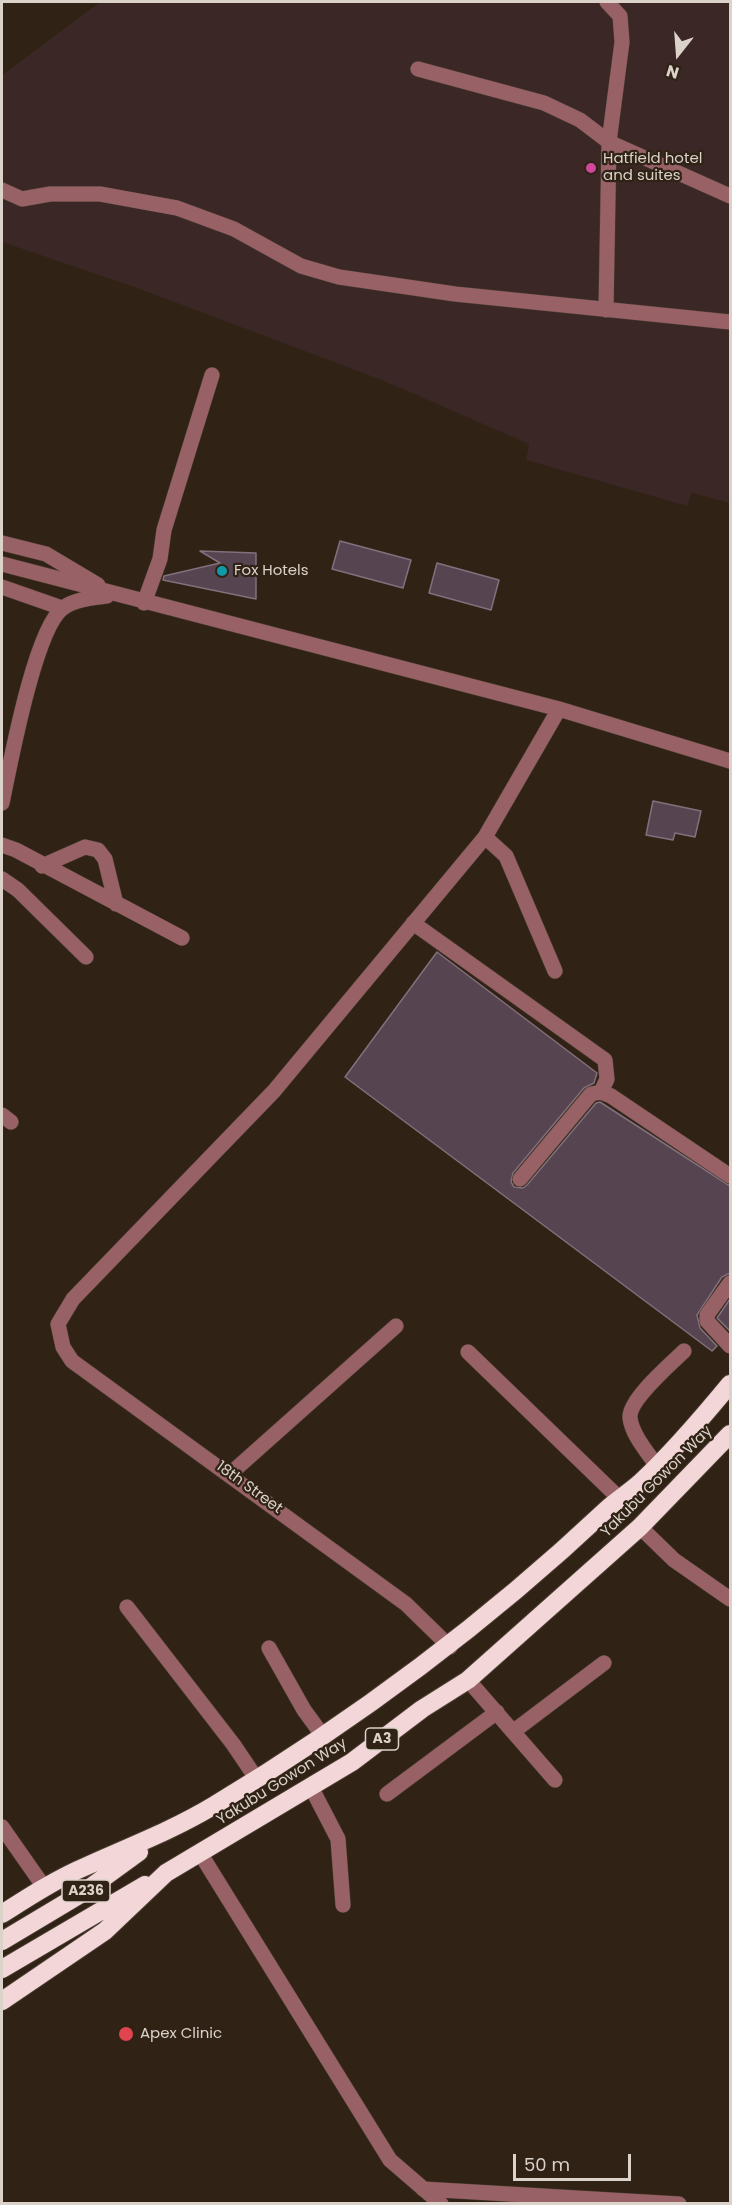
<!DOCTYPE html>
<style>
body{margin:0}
#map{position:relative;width:732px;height:2205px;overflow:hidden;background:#302215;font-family:Poppins,sans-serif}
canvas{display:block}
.frame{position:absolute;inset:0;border:3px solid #dbd2ca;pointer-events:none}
.north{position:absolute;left:648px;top:24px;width:60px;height:60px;-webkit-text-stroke:4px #302215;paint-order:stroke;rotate:197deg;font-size:16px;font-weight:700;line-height:24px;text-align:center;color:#dbd2ca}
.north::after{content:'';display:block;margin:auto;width:21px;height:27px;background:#dbd2ca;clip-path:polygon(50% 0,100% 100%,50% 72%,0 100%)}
.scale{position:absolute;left:513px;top:2154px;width:118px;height:27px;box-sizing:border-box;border:3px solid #dbd2ca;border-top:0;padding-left:8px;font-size:18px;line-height:21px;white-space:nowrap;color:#dbd2ca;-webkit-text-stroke:4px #302215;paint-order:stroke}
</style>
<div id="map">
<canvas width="732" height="2205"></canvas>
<div class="frame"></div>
<div class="north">N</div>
<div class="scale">50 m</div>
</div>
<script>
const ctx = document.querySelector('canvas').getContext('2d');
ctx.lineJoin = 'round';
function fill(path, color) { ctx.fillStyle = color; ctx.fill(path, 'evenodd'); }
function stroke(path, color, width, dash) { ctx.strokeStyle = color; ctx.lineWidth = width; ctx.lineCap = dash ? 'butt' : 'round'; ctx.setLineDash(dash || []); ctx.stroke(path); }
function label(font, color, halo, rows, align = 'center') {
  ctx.font = font + ' Poppins,sans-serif'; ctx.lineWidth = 4.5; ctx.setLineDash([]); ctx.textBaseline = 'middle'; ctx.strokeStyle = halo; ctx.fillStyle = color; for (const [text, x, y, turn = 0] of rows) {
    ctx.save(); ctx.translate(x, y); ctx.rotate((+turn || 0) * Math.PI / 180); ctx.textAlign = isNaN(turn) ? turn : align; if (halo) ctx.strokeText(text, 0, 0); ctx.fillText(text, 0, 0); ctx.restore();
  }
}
fill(new Path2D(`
 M 100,2 L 730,2 L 730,503 L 692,493 L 687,506 L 526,460 L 529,444 L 384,381 L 137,288 L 2,242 L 2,75 Z`), '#3a2726');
const building = new Path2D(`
 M 340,541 L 411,560 L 403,588 L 332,569 Z
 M 200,551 L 256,553 L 256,599 L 163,580 L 164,576 L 220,563 Z
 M 437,563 L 499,580 L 491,610 L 429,593 Z
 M 653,801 L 701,811 L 695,837 L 675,833 L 673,840 L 646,835 Z
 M 437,952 L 597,1073 L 594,1083 L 584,1088 L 513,1173 L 511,1182 L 514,1187 L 523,1188 L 527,1185 L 596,1103 L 600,1102 L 730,1186 L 730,1273 L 722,1277 L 697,1315 L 700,1328 L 717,1346 L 712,1351 L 345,1077 Z
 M 730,1299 L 730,1331 L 717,1318 Z`);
fill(building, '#564450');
stroke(building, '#83707d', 1.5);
const minor = new Path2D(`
 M 418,69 L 544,103 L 580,120 L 609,142 L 730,196
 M 2,190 L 22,199 L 50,194 L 100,194 L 177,208 L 234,229 L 301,266 L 339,277 L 455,294 L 730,322
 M 606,310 L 609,142 L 622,42 L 620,16 L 607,2
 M 2,543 L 46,554 L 98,585
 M 2,564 L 559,709 L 730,761
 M 2,587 L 62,608
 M 144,603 L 160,559 L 164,530 L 212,375
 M 2,803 C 10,765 35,628 63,608 C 75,599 93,598 107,596
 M 485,837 L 506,856 L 555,971
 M 2,845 L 16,850 L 182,938
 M 42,866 L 85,847 L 98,850 L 105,859 L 116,904
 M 2,879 L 18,890 L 86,957
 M 413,923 L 605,1060 L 607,1079 L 601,1092
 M 2,1115 L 11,1122
 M 520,1179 L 591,1094 L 601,1092 L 611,1096 L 730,1176
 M 730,1283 L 707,1315 L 707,1321 L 730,1346
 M 468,1352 L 620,1499
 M 657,1466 C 648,1453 632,1435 630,1418 C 628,1400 671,1364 684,1351
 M 230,1474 L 396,1326
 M 640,1527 L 674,1560 L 730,1599
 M 127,1607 L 233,1744 L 256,1778
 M 450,1647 L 406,1604 L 72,1361 L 63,1347 L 58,1324 L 73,1299 L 274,1091 L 485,837 L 559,709
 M 269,1648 L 304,1710 L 323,1736
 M 468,1680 L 555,1780
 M 514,1731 L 604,1663
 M 311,1787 L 338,1839 L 343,1905
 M 387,1794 L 497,1712
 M 2,1827 L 44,1887
 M 200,1853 L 390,2160 L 441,2204
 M 423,2189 L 679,2204`);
const highway = new Path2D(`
 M 2,1914 C 30,1896 58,1878 89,1865 C 131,1846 173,1830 213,1806 C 356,1720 484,1625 606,1510 C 617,1500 630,1492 641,1482 C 674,1451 702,1418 730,1384
 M 2,1941 L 84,1892 L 139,1852
 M 2,1969 L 145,1885
 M 2,2001 L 105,1931 L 166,1873 L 352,1762 L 422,1709 L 468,1680 L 640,1527 L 730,1434`);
stroke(minor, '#4b3e32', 16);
stroke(highway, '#4b3e32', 20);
stroke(minor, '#976165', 15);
stroke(highway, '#f3d7d8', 18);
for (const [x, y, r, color] of [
 [591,168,6,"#d1479c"],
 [222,571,6,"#0f9aa8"],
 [126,2034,8,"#e0444e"]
]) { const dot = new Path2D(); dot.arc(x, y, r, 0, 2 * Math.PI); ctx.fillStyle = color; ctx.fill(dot); stroke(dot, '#302215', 2); }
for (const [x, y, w] of [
 [382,1739,33],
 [86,1891,48]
]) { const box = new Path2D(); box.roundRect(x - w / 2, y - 11, w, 22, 4.5); ctx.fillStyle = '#302215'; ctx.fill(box); stroke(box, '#dbd2ca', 1.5); }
label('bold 14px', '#dbd2ca', null, [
 ["A3",382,1739],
 ["A236",86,1891]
]);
label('15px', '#dbd2ca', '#302215', [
 ["Hatfield hotel",603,159],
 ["and suites",603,176],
 ["Fox Hotels",234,571],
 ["Apex Clinic",140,2034]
], 'left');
label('15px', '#dbd2ca', '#302215', [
 ["Yakubu Gowon Way",657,1482,-45],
 ["18th Street",249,1488,36],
 ["Yakubu Gowon Way",282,1782,-32]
]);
</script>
